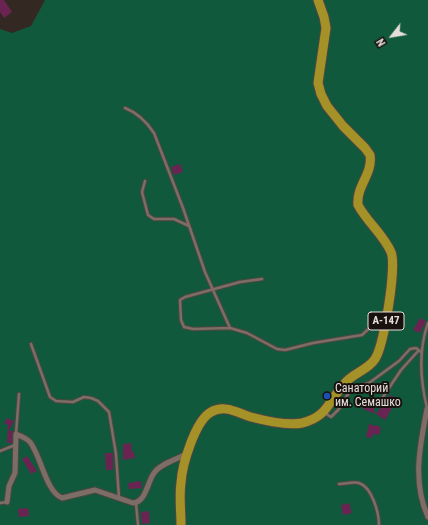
<!DOCTYPE html>
<meta charset="utf-8">
<style>
body{margin:0}
#map{position:relative;width:428px;height:525px;overflow:hidden;background:#342822;font-family:"Roboto Condensed",sans-serif}
canvas{display:block}
.north{position:absolute;left:372px;top:16px;width:40px;height:40px;-webkit-text-stroke:3px #18120f;paint-order:stroke;rotate:239deg;font-size:11px;font-weight:700;line-height:16px;text-align:center;color:#e6deda}
.north::after{content:'';display:block;margin:auto;width:14px;height:18px;background:#e6deda;clip-path:polygon(50% 0,100% 100%,50% 72%,0 100%)}
</style>
<div id="map">
<canvas width="428" height="525"></canvas>
<div class="north">N</div>
</div>
<script>
const ctx = document.querySelector('canvas').getContext('2d');
ctx.lineJoin = 'round';
function fill(path, color) { ctx.fillStyle = color; ctx.fill(path, 'evenodd'); }
function stroke(path, color, width, dash) { ctx.strokeStyle = color; ctx.lineWidth = width; ctx.lineCap = dash ? 'butt' : 'round'; ctx.setLineDash(dash || []); ctx.stroke(path); }
function label(font, color, halo, rows, align = 'center') {
  ctx.font = font + ' "Roboto Condensed",sans-serif'; ctx.lineWidth = 4; ctx.setLineDash([]); ctx.textBaseline = 'middle'; ctx.strokeStyle = halo; ctx.fillStyle = color; for (const [text, x, y, turn = 0] of rows) {
    ctx.save(); ctx.translate(x, y); ctx.rotate((+turn || 0) * Math.PI / 180); ctx.textAlign = isNaN(turn) ? turn : align; if (halo) ctx.strokeText(text, 0, 0); ctx.fillText(text, 0, 0); ctx.restore();
  }
}
fill(new Path2D(`
 M 45,0 L 428,0 L 428,525 L 0,525 L 0,29 L 12,33 L 31,26 Z`), '#10593d');
fill(new Path2D(`
 M 0,0 L 4,0 L 12,12 L 4,18 L 0,12 Z
 M 180,164 L 183,172 L 174,175 L 171,167 Z
 M 420,318 L 426,321 L 420,333 L 413,330 Z
 M 390,395 L 397,399 L 385,420 L 376,414 Z
 M 368,400 L 373,403 L 375,414 L 363,409 Z
 M 7,418 L 14,421 L 9,431 L 13,431 L 12,443 L 7,443 L 8,425 L 4,423 Z
 M 369,424 L 381,427 L 379,435 L 373,434 L 372,438 L 366,437 Z
 M 131,443 L 132,452 L 134,452 L 135,458 L 123,460 L 123,444 Z
 M 105,453 L 113,453 L 113,470 L 106,470 Z
 M 27,456 L 37,471 L 31,474 L 22,459 Z
 M 141,481 L 142,488 L 129,489 L 128,483 Z
 M 349,503 L 352,513 L 343,515 L 341,505 Z
 M 28,508 L 29,516 L 19,517 L 18,509 Z
 M 149,511 L 150,523 L 142,524 L 141,512 Z`), '#6a2452');
const lane = new Path2D(`
 M 125,108 C 138,113 146,121 154,133 L 183,208 L 205,272 L 230,328
 M 145,181 L 142,192 L 148,215 L 154,219 L 174,219 L 189,226
 M 262,279 L 240,282 L 185,297 L 180,300 L 181,320 L 184,327 L 193,329 L 230,328 L 247,333 L 277,349 L 285,350 L 313,343 L 362,335 L 375,323 L 384,320
 M 31,344 L 50,397 L 56,401 L 73,402 L 84,397 L 91,398 L 98,401 L 109,412 L 116,454 L 119,498
 M 379,403 L 401,370 L 419,350
 M 427,408 C 420,379 418,351 428,323
 M 325,413 L 331,417 L 339,409 L 351,389 L 369,383 L 399,361 L 410,349 L 416,348 L 421,352
 M 16,434 L 19,394
 M 0,451 L 15,445
 M 339,484 C 345,484 354,481 359,483 C 372,487 379,513 379,525
 M 0,503 L 7,502
 M 136,503 L 138,525`);
const street = new Path2D(`
 M 427,409 C 420,445 412,482 428,517
 M 7,502 L 9,486 L 15,473 L 16,434 C 21,436 26,438 30,442 C 41,456 46,492 62,498 L 95,490 L 133,503 C 146,502 147,483 154,473 C 160,464 177,459 187,454`);
const highway = new Path2D(`
 M 181,525 C 181,511 179,496 181,483 C 182,465 195,421 211,412 C 225,404 238,413 251,417 C 266,421 287,426 302,423 C 328,417 329,400 345,383 C 353,373 368,370 375,359 C 384,345 397,266 391,252 C 383,234 367,222 358,205 C 356,186 373,174 370,155 L 365,148 L 343,126 L 327,106 L 321,94 L 318,83 L 326,28 L 324,17 L 318,0`);
stroke(lane, '#504641', 4.5);
stroke(street, '#504641', 7);
stroke(highway, '#504641', 11);
stroke(lane, '#7c6e67', 2.5);
stroke(street, '#7c6e67', 5);
stroke(highway, '#a49127', 9);
for (const [x, y, r, color] of [
 [327,396,4,"#1a4fb4"]
]) { const dot = new Path2D(); dot.arc(x, y, r, 0, 2 * Math.PI); ctx.fillStyle = color; ctx.fill(dot); stroke(dot, '#18120f', 1.5); }
for (const [x, y, w] of [
 [386,321,36]
]) { const box = new Path2D(); box.roundRect(x - w / 2, y - 9, w, 18, 3); ctx.fillStyle = '#18120f'; ctx.fill(box); stroke(box, '#e6deda', 1); }
label('bold 11px', '#e6deda', null, [
 ["А-147",386,321]
]);
label('12px', '#e6deda', '#18120f', [
 ["Санаторий",335,389],
 ["им. Семашко",335,403]
], 'left');
</script>
